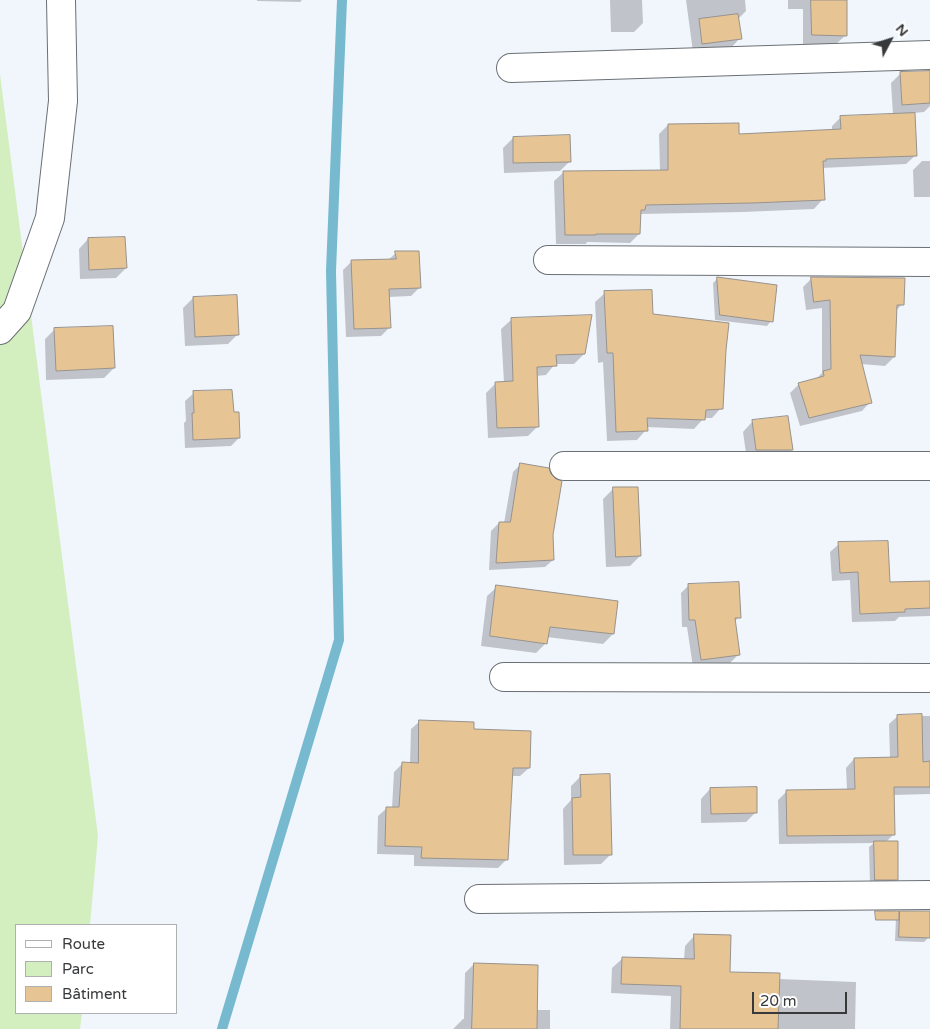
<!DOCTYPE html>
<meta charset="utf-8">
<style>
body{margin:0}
#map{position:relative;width:930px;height:1029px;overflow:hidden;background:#f1f6fd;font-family:"Varela Round",sans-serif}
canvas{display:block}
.legend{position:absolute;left:15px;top:924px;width:162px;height:90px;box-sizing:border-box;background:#fff;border:1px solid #afb0b1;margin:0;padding:6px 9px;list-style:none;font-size:15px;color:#37393b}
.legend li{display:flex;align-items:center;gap:10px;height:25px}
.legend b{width:25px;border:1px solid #afb0b1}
.north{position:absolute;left:865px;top:15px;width:50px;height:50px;-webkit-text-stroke:4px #fff;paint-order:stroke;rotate:50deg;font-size:14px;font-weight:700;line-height:20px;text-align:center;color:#37393b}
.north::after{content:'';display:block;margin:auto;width:18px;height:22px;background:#37393b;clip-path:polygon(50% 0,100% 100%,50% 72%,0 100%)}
.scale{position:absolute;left:752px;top:992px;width:95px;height:22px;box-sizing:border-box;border:2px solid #37393b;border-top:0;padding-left:6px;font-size:15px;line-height:18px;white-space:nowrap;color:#37393b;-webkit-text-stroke:4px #fff;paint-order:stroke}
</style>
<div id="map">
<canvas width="930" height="1029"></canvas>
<ul class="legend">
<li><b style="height:6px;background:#fff"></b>Route</li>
<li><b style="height:14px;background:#d3efc0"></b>Parc</li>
<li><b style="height:14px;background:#e7c494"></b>Bâtiment</li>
</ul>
<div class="north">N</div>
<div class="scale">20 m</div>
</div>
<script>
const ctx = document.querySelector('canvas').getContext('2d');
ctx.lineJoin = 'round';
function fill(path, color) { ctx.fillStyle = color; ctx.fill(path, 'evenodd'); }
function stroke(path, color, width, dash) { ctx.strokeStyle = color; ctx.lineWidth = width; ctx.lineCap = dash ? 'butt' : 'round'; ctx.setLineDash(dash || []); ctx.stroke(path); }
fill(new Path2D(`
 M 0,74 L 98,836 L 90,925 L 16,925 L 16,1013 L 82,1013 L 80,1029 L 0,1029 Z`), '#d3efc0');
fill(new Path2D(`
 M 257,0 L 302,0 L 300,2 L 257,1 Z
 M 610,0 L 642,0 L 643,23 L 634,32 L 611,32 Z
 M 686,0 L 745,0 L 746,11 L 738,19 L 740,38 L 731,48 L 693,52 Z
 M 788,0 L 845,0 L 846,35 L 836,44 L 803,44 L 803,9 L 788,9 Z
 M 930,71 L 930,106 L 924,112 L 914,113 L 916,155 L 906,164 L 822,168 L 823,199 L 814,209 L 743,212 L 640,214 L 639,234 L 630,243 L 587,242 L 586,244 L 556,244 L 554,181 L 564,172 L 660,171 L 659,134 L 668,125 L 738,135 L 832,130 L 832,126 L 841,117 L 893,115 L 891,83 L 901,73 Z
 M 513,138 L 570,161 L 560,171 L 504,173 L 503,148 Z
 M 922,161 L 930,161 L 930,197 L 914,197 L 913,170 Z
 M 88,239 L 126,268 L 116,278 L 80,279 L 79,249 Z
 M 396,253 L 420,287 L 411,296 L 388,297 L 390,327 L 381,336 L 346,337 L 343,270 L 352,261 L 388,260 Z
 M 718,278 L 771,321 L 767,326 L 715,320 L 713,283 Z
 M 812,278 L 902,304 L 896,311 L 894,357 L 885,366 L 861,364 L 870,402 L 862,411 L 800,426 L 790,393 L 799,384 L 815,380 L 822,373 L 822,308 L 806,310 L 803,287 Z
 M 605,293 L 652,315 L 721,408 L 712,418 L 704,418 L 694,429 L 646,427 L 646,430 L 637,440 L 607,441 L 603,362 L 598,363 L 595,302 Z
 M 193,298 L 238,334 L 228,344 L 185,346 L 183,308 Z
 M 511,320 L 584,354 L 574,364 L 555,364 L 546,375 L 536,376 L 538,426 L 528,436 L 488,438 L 486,393 L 496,383 L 504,383 L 501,329 Z
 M 55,329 L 114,368 L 104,378 L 46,380 L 45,339 Z
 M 194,393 L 232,414 L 239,438 L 231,446 L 185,448 L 184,423 L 186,421 L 185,401 Z
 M 752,422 L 792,450 L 782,460 L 747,460 L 743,432 Z
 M 521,464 L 552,535 L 553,560 L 545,567 L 489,570 L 491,531 L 499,523 L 504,523 L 513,472 Z
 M 613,489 L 640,556 L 630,566 L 606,567 L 603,499 Z
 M 839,544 L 889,583 L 930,582 L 930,616 L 899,617 L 895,621 L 852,622 L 850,580 L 832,581 L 830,552 Z
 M 689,585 L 739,617 L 734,622 L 738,655 L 730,663 L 693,667 L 687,627 L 682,627 L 681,593 Z
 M 497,587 L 617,602 L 613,634 L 603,644 L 547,637 L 546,643 L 536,653 L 481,646 L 487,596 Z
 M 898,716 L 930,716 L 930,794 L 892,795 L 894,834 L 886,842 L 897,879 L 892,884 L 870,884 L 869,847 L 874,843 L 779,844 L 778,800 L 787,791 L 847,790 L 846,768 L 854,759 L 890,759 L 889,724 Z
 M 420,721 L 473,731 L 529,768 L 520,776 L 511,776 L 507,859 L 498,868 L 414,866 L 414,855 L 377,854 L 378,816 L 387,808 L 392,808 L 394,772 L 403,763 L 410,764 L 411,729 Z
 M 581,776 L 611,854 L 601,864 L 564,865 L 563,809 L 571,800 L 571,786 Z
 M 710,789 L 756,812 L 746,822 L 701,823 L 701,799 Z
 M 900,912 L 928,938 L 924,942 L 895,941 L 896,917 Z
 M 695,935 L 729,973 L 779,979 L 856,982 L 855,1029 L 670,1029 L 671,996 L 611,993 L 612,968 L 623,958 L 684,960 L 685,946 Z
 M 474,964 L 536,1010 L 550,1010 L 550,1029 L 453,1029 L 463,1019 L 464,1019 L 465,973 Z`), '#0003');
stroke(new Path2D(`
 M 222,1029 L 339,640 L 331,271 L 342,0`), '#77bacf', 10);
const building = new Path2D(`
 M 811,0 L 847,0 L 847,36 L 812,35 Z
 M 738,14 L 742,39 L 702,44 L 699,19 Z
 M 930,71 L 930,103 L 902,105 L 900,72 Z
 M 915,113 L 917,156 L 826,159 L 826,161 L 823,161 L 825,200 L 753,203 L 646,205 L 645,210 L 641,210 L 640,234 L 596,234 L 596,235 L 565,235 L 563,171 L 668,170 L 668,124 L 739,123 L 739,134 L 841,129 L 840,116 Z
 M 570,135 L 571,162 L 513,163 L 513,137 Z
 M 125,237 L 127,268 L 89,270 L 88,238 Z
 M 395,251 L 419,251 L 421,288 L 389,289 L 391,328 L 354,329 L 351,260 L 396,259 Z
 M 717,277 L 777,285 L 773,322 L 720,315 Z
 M 811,277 L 905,278 L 904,305 L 897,305 L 895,357 L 860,355 L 872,403 L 809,418 L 798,383 L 824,376 L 823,371 L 831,369 L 830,300 L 814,302 Z
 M 652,290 L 653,314 L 729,323 L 726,350 L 723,409 L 706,410 L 705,420 L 647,418 L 648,431 L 616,432 L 613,353 L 607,353 L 604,291 Z
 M 237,295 L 239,335 L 195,337 L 193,297 Z
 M 592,315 L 585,354 L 556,355 L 557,366 L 537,367 L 539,427 L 497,428 L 495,382 L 513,381 L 511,318 Z
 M 113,326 L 115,368 L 56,371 L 54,328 Z
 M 232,390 L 234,412 L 239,412 L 240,438 L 193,440 L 192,413 L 194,413 L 193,391 Z
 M 788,416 L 793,450 L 756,450 L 752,420 Z
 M 520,463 L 549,468 L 551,474 L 556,479 L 562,481 L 553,535 L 554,560 L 496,563 L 499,522 L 510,522 Z
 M 613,487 L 638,487 L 641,556 L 616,557 Z
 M 888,541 L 890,582 L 930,581 L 930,608 L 905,609 L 905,612 L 860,614 L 858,572 L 840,573 L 838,542 Z
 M 739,582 L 741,618 L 735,618 L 740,655 L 701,660 L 695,620 L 689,620 L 688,584 Z
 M 496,585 L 618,601 L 614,634 L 550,627 L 547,644 L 490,636 Z
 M 922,714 L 923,762 L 930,761 L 930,787 L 894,787 L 895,835 L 787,836 L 786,790 L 855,789 L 854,758 L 898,757 L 897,715 Z
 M 419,720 L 474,722 L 474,729 L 531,731 L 530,768 L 513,768 L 508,860 L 421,858 L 422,847 L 385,846 L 386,807 L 399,807 L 402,762 L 418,763 Z
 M 610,774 L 612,855 L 573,855 L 572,798 L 581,797 L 580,775 Z
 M 757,787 L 757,813 L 711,814 L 710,788 Z
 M 874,841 L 898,841 L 898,880 L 875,880 Z
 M 875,911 L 899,911 L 899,920 L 876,920 Z
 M 900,911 L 930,911 L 930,938 L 899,937 Z
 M 694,934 L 731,935 L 730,972 L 780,973 L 778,1029 L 680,1029 L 681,986 L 621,984 L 622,957 L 694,959 Z
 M 474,963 L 538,965 L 537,1029 L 472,1029 Z`);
fill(building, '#e7c494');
stroke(building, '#97928c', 1);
const minor = new Path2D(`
 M 511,68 L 930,55
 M 548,260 L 930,262
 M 0,330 L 17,311 L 50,218 L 63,101 L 61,0
 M 564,466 L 930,466
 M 504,677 L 930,678
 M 479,899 L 930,895`);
stroke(minor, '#6b7075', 30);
stroke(minor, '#fff', 28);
</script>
